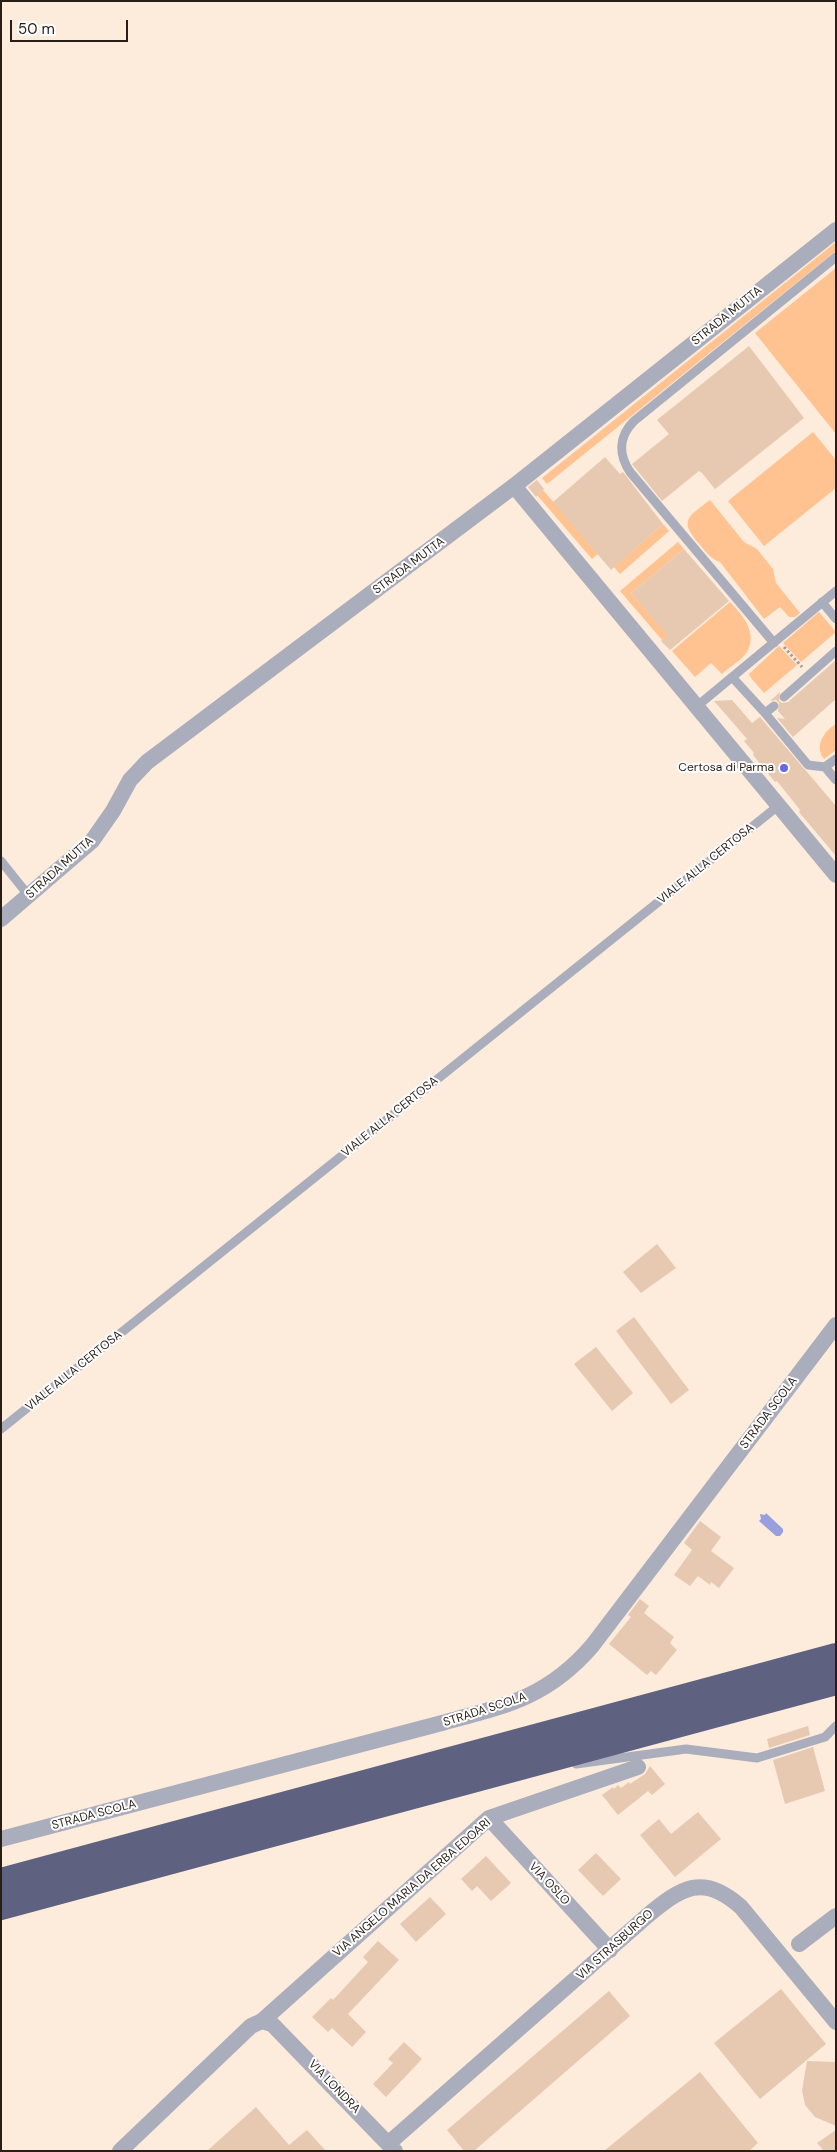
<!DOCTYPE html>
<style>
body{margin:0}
#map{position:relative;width:837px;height:2152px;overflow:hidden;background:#fdebdc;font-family:"DM Sans",sans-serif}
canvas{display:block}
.frame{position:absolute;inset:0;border:2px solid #291e15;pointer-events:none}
.scale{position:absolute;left:10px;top:20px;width:118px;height:22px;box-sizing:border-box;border:2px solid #291e15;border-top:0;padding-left:6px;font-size:15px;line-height:18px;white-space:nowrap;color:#291e15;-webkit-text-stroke:4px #fff;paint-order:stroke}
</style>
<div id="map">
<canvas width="837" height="2152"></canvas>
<div class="frame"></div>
<div class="scale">50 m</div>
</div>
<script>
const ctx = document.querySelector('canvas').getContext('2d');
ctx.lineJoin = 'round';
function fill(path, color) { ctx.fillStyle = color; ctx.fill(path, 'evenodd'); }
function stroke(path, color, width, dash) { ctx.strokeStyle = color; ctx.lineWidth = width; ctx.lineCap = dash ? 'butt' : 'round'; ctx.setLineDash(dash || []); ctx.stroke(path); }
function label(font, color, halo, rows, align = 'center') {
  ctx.font = font + ' "DM Sans",sans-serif'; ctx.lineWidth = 4; ctx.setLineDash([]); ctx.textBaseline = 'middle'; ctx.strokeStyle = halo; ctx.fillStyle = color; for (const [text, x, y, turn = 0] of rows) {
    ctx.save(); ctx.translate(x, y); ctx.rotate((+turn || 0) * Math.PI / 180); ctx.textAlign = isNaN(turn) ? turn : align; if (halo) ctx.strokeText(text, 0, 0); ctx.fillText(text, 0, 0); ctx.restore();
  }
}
fill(new Path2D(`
 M 836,242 L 836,251 L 547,484 L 542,478 Z
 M 836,268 L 836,434 L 755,333 Z
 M 813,432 L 836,460 L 836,488 L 764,546 L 728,501 Z
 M 543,490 L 598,554 L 592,559 L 537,495 Z
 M 710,500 L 744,542 L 757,549 L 773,569 L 776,583 L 800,613 L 795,617 L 789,617 L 780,607 L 764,619 L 720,562 C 711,559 706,552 700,545 C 678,520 688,517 710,500 Z
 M 663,524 L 669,531 L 620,574 L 614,567 Z
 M 678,542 L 684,549 L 631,593 L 668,635 L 662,640 L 620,591 Z
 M 730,602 C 742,615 757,631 748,650 C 744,659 729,667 722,674 L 711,663 L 695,677 L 672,651 Z
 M 819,612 L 836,632 L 801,662 L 783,643 Z
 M 779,646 L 797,665 L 764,693 L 751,678 L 749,674 Z
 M 836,724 L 836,750 L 824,759 C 814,746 824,731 836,724 Z`), '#fec391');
fill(new Path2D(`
 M 766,1513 L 783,1529 L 783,1532 L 780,1536 L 776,1536 L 759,1521 L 761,1519 L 760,1514 L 765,1515 Z`), '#989fdf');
fill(new Path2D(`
 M 749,346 L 804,418 L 715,489 L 702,473 L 699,471 L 662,501 L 632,464 L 669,434 L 657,420 Z
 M 605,457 L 620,474 L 623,472 L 663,524 L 611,570 L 553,502 Z
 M 537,480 L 544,489 L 536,497 L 528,487 Z
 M 684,549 L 729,601 L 670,650 L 661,641 L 667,635 L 631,593 Z
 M 836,660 L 836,699 L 793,737 L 777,718 L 785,719 L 778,711 L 779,703 L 776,700 L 770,701 L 780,692 L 779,701 L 782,703 L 788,702 Z
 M 732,700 L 752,723 L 760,717 L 836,806 L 836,856 L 799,812 L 800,810 L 777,781 L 775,782 L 753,755 L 754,753 L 744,741 L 747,739 L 714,701 Z
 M 657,1244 L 676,1268 L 641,1293 L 623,1272 Z
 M 634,1317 L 689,1390 L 671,1404 L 616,1331 Z
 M 596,1347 L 633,1393 L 612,1411 L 574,1364 Z
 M 700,1521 L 721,1537 L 711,1551 L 734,1568 L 719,1588 L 711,1582 L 710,1585 L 698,1576 L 690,1586 L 674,1575 L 692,1550 L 684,1543 Z
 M 640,1599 L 649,1606 L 644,1613 L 674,1637 L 670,1643 L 677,1650 L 656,1675 L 651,1671 L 647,1675 L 609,1644 L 631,1617 L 628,1615 Z
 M 808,1726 L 810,1735 L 769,1748 L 767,1739 Z
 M 813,1747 L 825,1791 L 785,1804 L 773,1760 Z
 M 650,1766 L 665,1784 L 652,1795 L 648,1791 L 618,1815 L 602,1795 L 613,1787 L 614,1789 L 618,1785 L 621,1788 L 629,1782 L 630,1784 L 645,1774 Z
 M 698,1812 L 721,1839 L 675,1877 L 640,1835 L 659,1819 L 671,1834 Z
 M 596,1853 L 621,1879 L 603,1896 L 578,1870 Z
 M 486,1856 L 511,1883 L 491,1901 L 477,1886 L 472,1891 L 461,1879 Z
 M 430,1897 L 446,1914 L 416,1942 L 400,1924 Z
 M 378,1941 L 399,1960 L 348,2014 L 366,2032 L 352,2047 L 332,2028 L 328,2032 L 312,2017 L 331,1998 L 333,2000 L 368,1962 L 363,1957 Z
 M 781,1989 L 826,2044 L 760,2099 L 714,2043 Z
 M 609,1991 L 630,2016 L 474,2151 L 464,2151 L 447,2130 Z
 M 404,2042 L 422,2059 L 386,2097 L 373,2084 L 393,2063 L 388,2059 Z
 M 807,2061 L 836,2062 L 836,2126 L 815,2117 L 805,2105 L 802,2090 Z
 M 700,2072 L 758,2143 L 749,2151 L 604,2151 Z
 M 256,2107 L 289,2145 L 307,2130 L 326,2151 L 207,2151 Z
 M 836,2130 L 836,2151 L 824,2151 L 817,2143 Z`), '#e7c9b1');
stroke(new Path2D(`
 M 784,647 L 802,667`), '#ab9c8f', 3, [2.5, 2.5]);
stroke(new Path2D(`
 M 822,602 L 836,619
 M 774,643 L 630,472 C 618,454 619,436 634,421 L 836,257
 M 732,677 L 765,713 L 774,706
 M 784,697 L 836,651
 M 696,707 L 836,591
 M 765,713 L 808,765 L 825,767 L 836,759
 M 825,767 L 836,780
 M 1,861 L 29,896
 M 1,1429 L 778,806
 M 576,1764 L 686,1749 L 757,1758 L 825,1737 L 836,1726`), '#aaadbb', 9);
stroke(new Path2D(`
 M 514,486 L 836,875
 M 1,919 L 92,841 L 113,811 L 130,780 L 147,762 L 514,486 L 836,230
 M 489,1818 L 610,1950
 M 1,1839 L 442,1723 C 505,1706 547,1698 592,1646 L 836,1325
 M 799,1944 L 836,1916
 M 262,2021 L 489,1818 L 638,1767
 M 389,2143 L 647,1916 C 682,1887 703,1873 741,1907 L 836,2022
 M 120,2151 L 251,2026 L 262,2021 L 272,2024 L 395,2151`), '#aaadbb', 16);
stroke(new Path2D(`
 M 1,1882 L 836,1657
 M 1,1906 L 836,1681`), '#5e617f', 28);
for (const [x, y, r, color] of [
 [784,768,5,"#696ae3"]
]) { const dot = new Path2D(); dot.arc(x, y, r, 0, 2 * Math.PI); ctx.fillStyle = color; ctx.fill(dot); stroke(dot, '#fff', 2); }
label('12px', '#291e15', '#fff', [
 ["STRADA MUTTA",727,316,-39],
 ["STRADA MUTTA",409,566,-37],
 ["VIALE ALLA CERTOSA",706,864,-39],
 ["STRADA MUTTA",60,868,-42],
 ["VIALE ALLA CERTOSA",390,1117,-39],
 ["VIALE ALLA CERTOSA",74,1371,-39],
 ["STRADA SCOLA",769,1413,-53],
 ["STRADA SCOLA",485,1710,-18],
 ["STRADA SCOLA",94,1815,-15],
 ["VIA OSLO",549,1884,47],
 ["VIA ANGELO MARIA DA ERBA EDOARI",412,1888,-41],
 ["VIA STRASBURGO",615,1945,-42],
 ["VIA LONDRA",334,2087,46]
]);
label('12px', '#291e15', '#fff', [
 ["Certosa di Parma",774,768]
], 'right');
</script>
